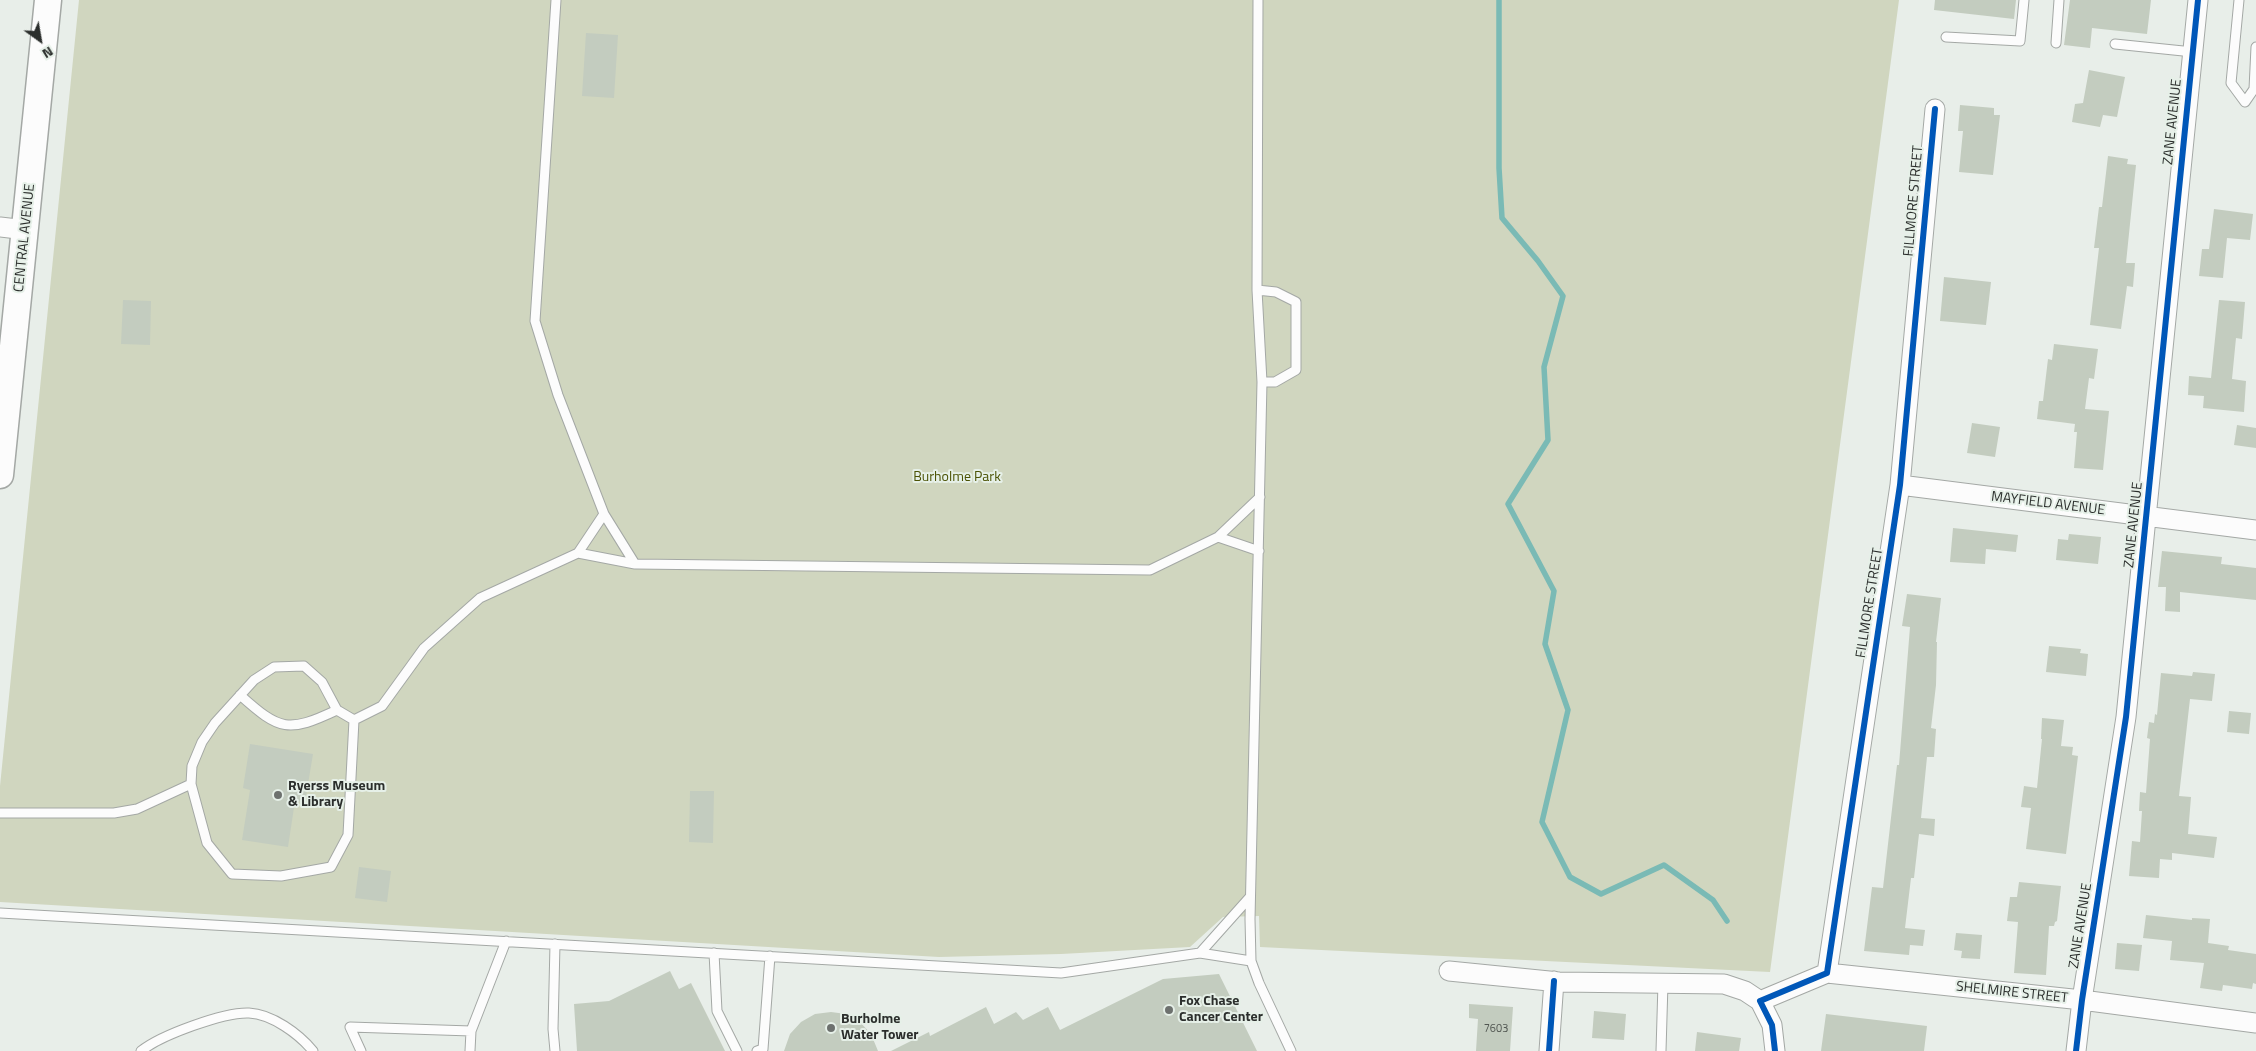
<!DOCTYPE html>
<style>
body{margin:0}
#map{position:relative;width:2256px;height:1051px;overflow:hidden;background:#e8eee9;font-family:"Titillium Web",sans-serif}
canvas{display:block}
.north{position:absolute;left:15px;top:15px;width:50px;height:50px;-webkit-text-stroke:4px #e6f0e8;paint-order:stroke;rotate:148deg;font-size:14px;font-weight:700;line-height:20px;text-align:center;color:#2b2e2c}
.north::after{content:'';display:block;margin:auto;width:18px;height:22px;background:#2b2e2c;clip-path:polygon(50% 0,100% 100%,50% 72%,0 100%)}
</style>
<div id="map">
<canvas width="2256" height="1051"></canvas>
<div class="north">N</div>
</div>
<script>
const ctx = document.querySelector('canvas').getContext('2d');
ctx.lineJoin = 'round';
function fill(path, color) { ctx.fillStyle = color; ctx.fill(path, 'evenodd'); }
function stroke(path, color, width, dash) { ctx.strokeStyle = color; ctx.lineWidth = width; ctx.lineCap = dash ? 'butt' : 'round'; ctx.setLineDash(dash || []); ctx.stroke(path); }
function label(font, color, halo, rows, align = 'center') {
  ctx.font = font + ' "Titillium Web",sans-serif'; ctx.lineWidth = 4; ctx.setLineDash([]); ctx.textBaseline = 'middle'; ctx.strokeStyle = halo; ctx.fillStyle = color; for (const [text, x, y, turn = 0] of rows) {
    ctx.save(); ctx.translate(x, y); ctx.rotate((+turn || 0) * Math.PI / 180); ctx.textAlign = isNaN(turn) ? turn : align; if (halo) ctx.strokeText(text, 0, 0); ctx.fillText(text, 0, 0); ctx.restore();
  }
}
fill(new Path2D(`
 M 79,0 L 1899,0 L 1770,972 L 1260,947 L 1259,916 L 1223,917 L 1190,947 L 1061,954 L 939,957 L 0,902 L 0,786 Z`), '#d0d6bf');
stroke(new Path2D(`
 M 1499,0 L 1499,168 L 1502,218 L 1538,261 L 1563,296 L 1544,367 L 1548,440 L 1508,504 L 1554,591 L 1545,644 L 1568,710 L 1542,822 L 1570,877 L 1601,894 L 1664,865 L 1713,900 L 1727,921`), '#7abab5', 5.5);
fill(new Path2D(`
 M 1935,0 L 2016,0 L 2014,19 L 1934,10 Z
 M 2070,0 L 2151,0 L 2147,34 L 2092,28 L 2090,48 L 2064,45 Z
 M 586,33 L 618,35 L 614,98 L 582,96 Z
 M 2089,70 L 2125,77 L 2117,117 L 2103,115 L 2100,127 L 2072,122 L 2075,104 L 2083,103 Z
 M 1960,105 L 1994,108 L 1994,115 L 2000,115 L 1993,175 L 1959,172 L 1963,131 L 1958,131 Z
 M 2108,156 L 2128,159 L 2127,164 L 2136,165 L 2126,263 L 2135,263 L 2133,287 L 2127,286 L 2121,329 L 2090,325 L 2099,248 L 2094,248 L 2099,207 L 2102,207 Z
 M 2214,209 L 2253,214 L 2250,240 L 2227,238 L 2223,278 L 2199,276 L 2202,249 L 2209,249 Z
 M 1944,277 L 1991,282 L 1986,325 L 1940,321 Z
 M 123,300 L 151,301 L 150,345 L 121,344 Z
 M 2219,300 L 2245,302 L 2242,339 L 2236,338 L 2232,379 L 2246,381 L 2244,412 L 2203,408 L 2204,396 L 2188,395 L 2189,376 L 2211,378 Z
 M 2054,344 L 2098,349 L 2094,379 L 2089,378 L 2085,409 L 2109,411 L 2103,470 L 2074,468 L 2077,432 L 2074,432 L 2075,424 L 2037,419 L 2039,401 L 2043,401 L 2048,359 L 2052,360 Z
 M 1972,423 L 2000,427 L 1995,457 L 1967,453 Z
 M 2237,425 L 2256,428 L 2256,448 L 2234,445 Z
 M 1953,528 L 2018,535 L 2016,552 L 1986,549 L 1985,564 L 1950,562 Z
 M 2069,534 L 2101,537 L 2098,564 L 2056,560 L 2058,539 L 2068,540 Z
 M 2162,551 L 2222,557 L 2221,564 L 2256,568 L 2256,600 L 2180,592 L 2180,612 L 2165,611 L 2166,587 L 2158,587 Z
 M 1907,594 L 1941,598 L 1936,642 L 1937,642 L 1936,685 L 1931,728 L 1936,729 L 1934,757 L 1927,757 L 1921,818 L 1935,819 L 1934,836 L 1919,834 L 1914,878 L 1911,878 L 1905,928 L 1925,930 L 1923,946 L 1910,945 L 1909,955 L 1864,951 L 1872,887 L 1883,888 L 1897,765 L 1899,765 L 1910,627 L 1902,626 Z
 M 2049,646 L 2081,649 L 2080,653 L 2088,654 L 2086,676 L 2046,672 Z
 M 2193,672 L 2215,674 L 2212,701 L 2190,699 L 2179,796 L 2191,797 L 2188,834 L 2217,837 L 2214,858 L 2172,853 L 2172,860 L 2160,859 L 2159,878 L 2129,876 L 2132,841 L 2140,842 L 2142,811 L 2139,811 L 2140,792 L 2146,793 L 2150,739 L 2147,738 L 2149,722 L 2154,723 L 2155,714 L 2157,715 L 2161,673 L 2192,676 Z
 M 2229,711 L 2251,713 L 2249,734 L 2227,732 Z
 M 2042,718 L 2064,720 L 2061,746 L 2073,747 L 2072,755 L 2078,756 L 2066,854 L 2026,849 L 2031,808 L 2021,807 L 2024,786 L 2037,788 L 2042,739 L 2041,739 Z
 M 250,744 L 313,754 L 305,802 L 295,801 L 288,847 L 242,840 L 250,790 L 243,788 Z
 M 690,791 L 714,791 L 713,843 L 689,842 Z
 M 359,867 L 391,871 L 387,902 L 355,898 Z
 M 2019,882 L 2061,886 L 2057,921 L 2055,922 L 2054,926 L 2049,926 L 2046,975 L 2014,973 L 2018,922 L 2007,921 L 2010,897 L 2017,897 Z
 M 2146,915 L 2192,920 L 2192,918 L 2210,919 L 2208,943 L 2229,946 L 2228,950 L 2256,954 L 2256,984 L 2253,983 L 2252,989 L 2223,985 L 2222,991 L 2200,988 L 2204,963 L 2170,960 L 2172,941 L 2143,938 Z
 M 1956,933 L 1982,935 L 1980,959 L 1961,958 L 1962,951 L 1954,950 Z
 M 2117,943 L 2142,945 L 2139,971 L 2115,969 Z
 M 670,971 L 679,989 L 691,983 L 725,1051 L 577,1051 L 574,1004 L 609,1001 Z
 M 1219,974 L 1257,1051 L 891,1051 L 929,1032 L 930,1036 L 986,1007 L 994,1024 L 1016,1012 L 1023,1020 L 1048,1007 L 1060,1030 L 1163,979 Z
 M 1469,1004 L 1513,1007 L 1510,1051 L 1476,1051 L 1478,1019 L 1469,1018 Z
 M 1594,1011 L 1626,1014 L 1624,1040 L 1592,1038 Z
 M 831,1012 L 846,1014 L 860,1022 L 871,1034 L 878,1051 L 784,1051 L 790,1034 L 801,1022 L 815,1014 Z
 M 1826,1014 L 1927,1026 L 1924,1051 L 1821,1051 Z
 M 1697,1032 L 1741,1038 L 1739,1051 L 1695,1051 Z`), '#c3ccbf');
const service = new Path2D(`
 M 556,0 L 535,321 L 558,395 L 604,514 L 635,564
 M 1258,0 L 1257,290 L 1262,382 L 1250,919 L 1251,961 L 1259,983 L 1291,1051
 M 2239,0 L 2231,83 L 2245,102 L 2254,89 L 2256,47
 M 1946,37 L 2020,41 L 2024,0
 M 2056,43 L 2059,0
 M 2115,44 L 2193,52
 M 1257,290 L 1276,292 L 1296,302 L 1296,370 L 1275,382 L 1262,382
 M 1218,537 L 1260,497
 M 578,553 L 604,514
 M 304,666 L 322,682 L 337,710 L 354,720 L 348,835 L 331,867 L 281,876 L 232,874 L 207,843 L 191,784 L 192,766 L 202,742 L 215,723 L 254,680 L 274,667 Z
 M 240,695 C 280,731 288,733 337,710
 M 354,720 L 382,706 L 424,648 L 480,598 L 578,553 L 635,564 L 1150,570 L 1218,537 L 1259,551
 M 0,813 L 114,813 L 137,809 L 191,784
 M 0,913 L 1061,973 L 1200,953 L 1251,961
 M 555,944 L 553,1029 L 555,1051
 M 714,953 L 717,1011 L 737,1051
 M 1200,953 L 1250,897
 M 471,1031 L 506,941
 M 141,1051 C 161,1035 224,1012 249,1013 C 272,1014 299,1034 313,1051
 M 361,1051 L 350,1027 L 471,1031 L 470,1051
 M 757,1051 L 763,1049 L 770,956
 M 1661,1051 L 1663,983`);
const minor = new Path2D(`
 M 0,227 L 26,230
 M 1900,485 L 2256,530
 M 1449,971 L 1559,982 L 1724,984 L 1745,991 L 1760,1001
 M 1827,973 L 2082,1000 L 2256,1023
 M 1549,1051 L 1554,981
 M 1775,1051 L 1772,1025 L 1760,1001 L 1827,973 L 1900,485 L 1935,109
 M 2076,1051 L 2082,1000 L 2126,717 L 2198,0`);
const secondary = new Path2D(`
 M 0,475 L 48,0`);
stroke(service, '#a4a8a5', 11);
stroke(minor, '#a4a8a5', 21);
stroke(secondary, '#a4a8a5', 29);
stroke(service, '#fcfcfc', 9);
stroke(minor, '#fcfcfc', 19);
stroke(secondary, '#fcfcfc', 26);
stroke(new Path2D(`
 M 1549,1051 L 1554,981
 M 1775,1051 L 1772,1025 L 1760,1001 L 1827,973 L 1900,485 L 1935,109
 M 2076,1051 L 2082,1000 L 2126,717 L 2198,0`), '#0057b8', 6);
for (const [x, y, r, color] of [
 [278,795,5,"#6d716e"],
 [1169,1010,5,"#6d716e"],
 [831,1028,5,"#6d716e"]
]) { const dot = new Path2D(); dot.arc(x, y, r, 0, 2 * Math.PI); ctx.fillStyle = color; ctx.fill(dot); stroke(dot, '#e6f0e8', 2); }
label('11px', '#515651', null, [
 ["7603",1496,1029]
]);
label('14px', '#2b2e2c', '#e6f0e8', [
 ["ZANE AVENUE",2173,122,-84],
 ["FILLMORE STREET",1914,201,-85],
 ["CENTRAL AVENUE",25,238,-84],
 ["MAYFIELD AVENUE",2048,504,7],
 ["ZANE AVENUE",2134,525,-84],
 ["FILLMORE STREET",1870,603,-81],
 ["ZANE AVENUE",2081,926,-81],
 ["SHELMIRE STREET",2012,993,6]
]);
label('14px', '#4b5204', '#e6f0e8', [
 ["Burholme Park",957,478]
]);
label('bold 14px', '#2b2e2c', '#e6f0e8', [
 ["Ryerss Museum",288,787],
 ["& Library",288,803],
 ["Fox Chase",1179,1002],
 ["Cancer Center",1179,1018],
 ["Burholme",841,1020],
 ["Water Tower",841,1036]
], 'left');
</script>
